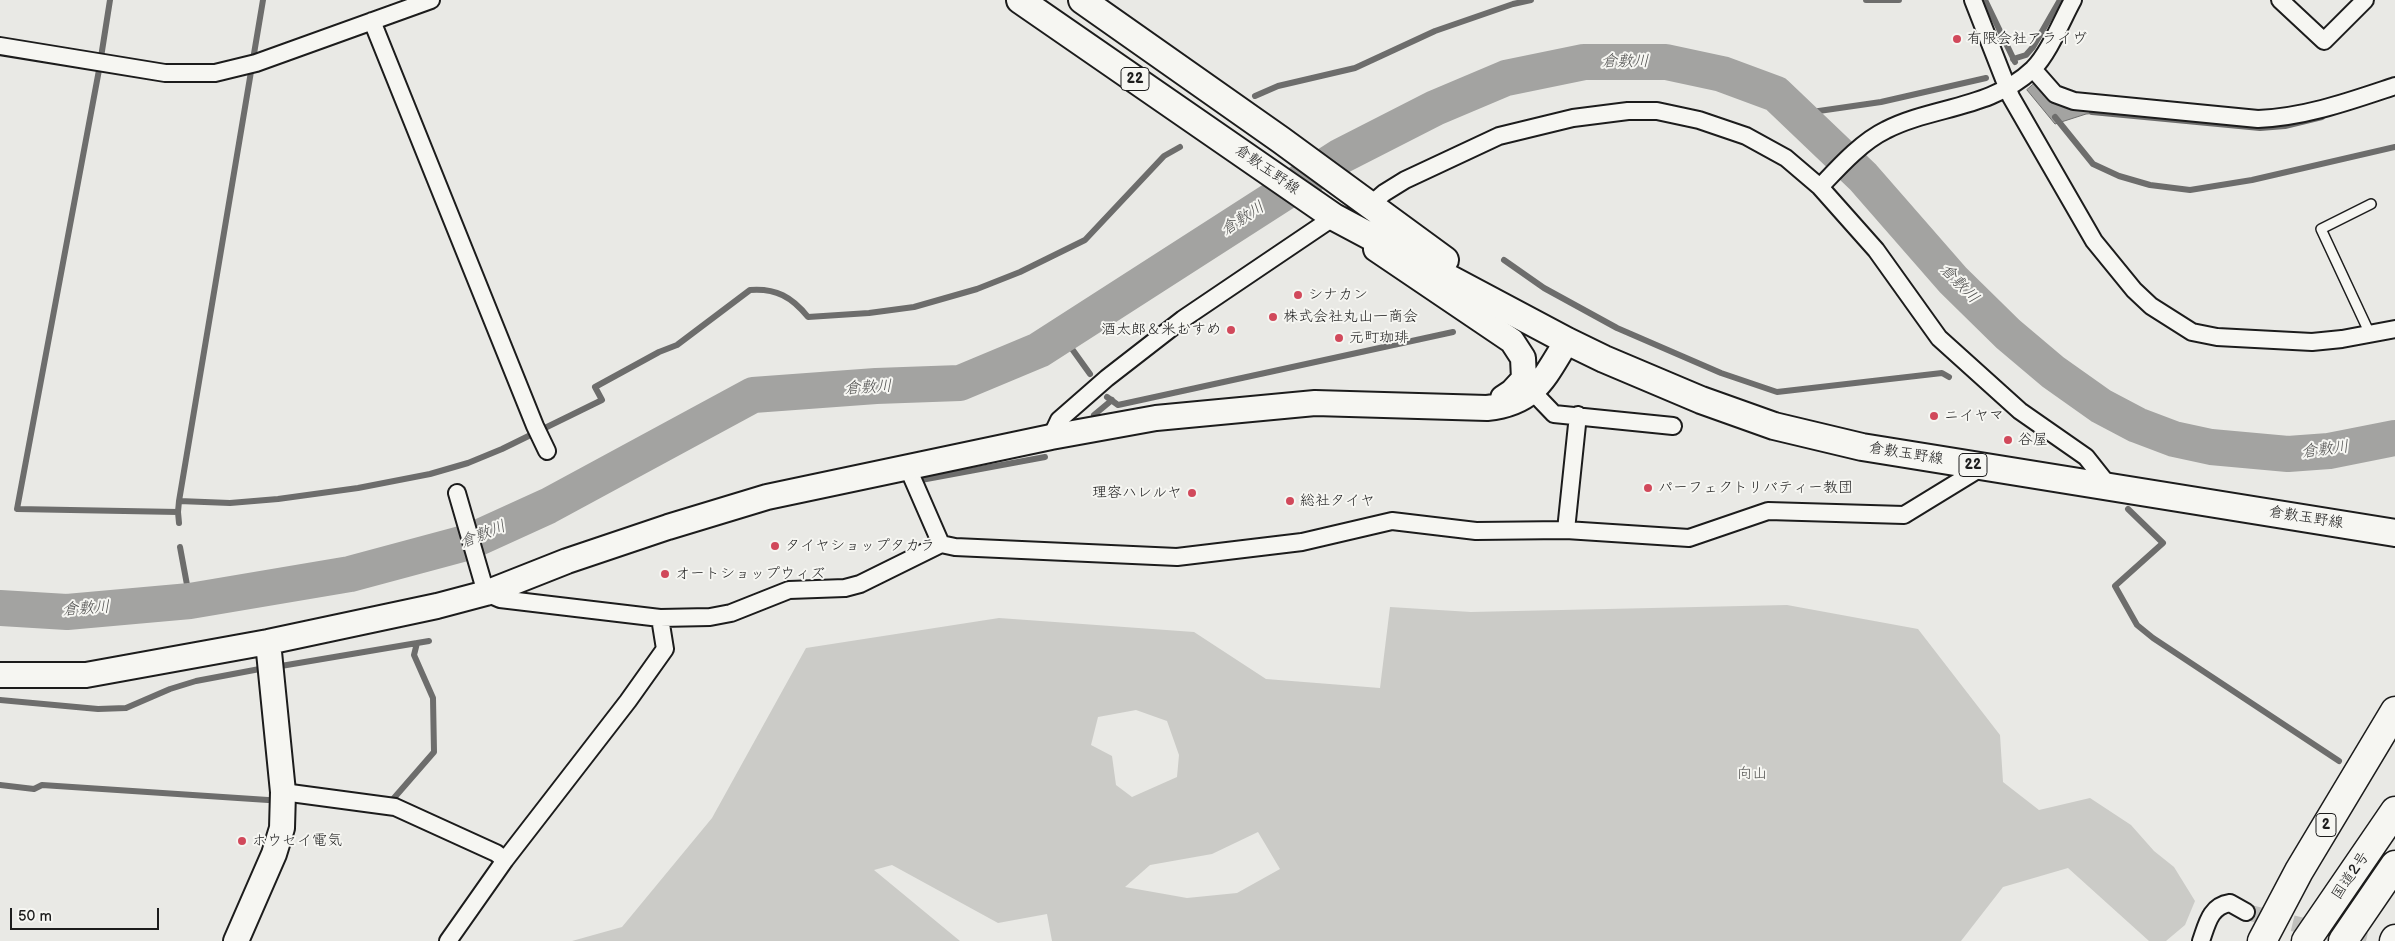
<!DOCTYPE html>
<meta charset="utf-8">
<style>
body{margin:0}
#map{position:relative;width:2395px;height:941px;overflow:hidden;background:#e9e9e5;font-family:"Balsamiq Sans",sans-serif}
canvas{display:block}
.scale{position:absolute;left:10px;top:908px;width:149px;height:22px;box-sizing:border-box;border:2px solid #1c1c1c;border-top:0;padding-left:6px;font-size:15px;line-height:18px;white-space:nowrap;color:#1c1c1c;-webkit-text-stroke:4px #f6f6f2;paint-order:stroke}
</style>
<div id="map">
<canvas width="2395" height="941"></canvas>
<div class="scale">50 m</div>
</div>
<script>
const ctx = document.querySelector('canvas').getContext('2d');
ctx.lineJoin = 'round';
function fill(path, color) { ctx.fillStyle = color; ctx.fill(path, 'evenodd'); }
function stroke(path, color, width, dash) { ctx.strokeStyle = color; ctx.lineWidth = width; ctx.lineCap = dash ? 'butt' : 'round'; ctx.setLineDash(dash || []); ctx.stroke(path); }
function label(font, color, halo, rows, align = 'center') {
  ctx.font = font + ' "Balsamiq Sans","Klee One",sans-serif'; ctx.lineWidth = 4; ctx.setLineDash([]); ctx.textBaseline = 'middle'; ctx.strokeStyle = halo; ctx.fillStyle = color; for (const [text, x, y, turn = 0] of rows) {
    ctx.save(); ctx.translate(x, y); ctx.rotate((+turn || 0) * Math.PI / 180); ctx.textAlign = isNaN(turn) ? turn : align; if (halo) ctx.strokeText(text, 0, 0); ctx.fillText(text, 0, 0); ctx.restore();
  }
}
fill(new Path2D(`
 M 1787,605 L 1918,629 L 2000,735 L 2003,782 L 2039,810 L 2090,798 L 2131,825 L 2154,851 L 2174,867 L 2195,901 L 2185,925 L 2166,941 L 2149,941 L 2068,868 L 2003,887 L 1961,941 L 1052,941 L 1047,914 L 998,923 L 892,865 L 874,870 L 960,941 L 572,941 L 622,927 L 712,818 L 806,648 L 999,618 L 1194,632 L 1266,679 L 1380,688 L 1390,607 L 1471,612 ZM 1136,710 L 1167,721 L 1179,755 L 1177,777 L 1132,797 L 1116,785 L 1112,756 L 1091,745 L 1098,717 ZM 1258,832 L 1280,869 L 1237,893 L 1187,898 L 1125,887 L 1150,865 L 1212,854 Z`), '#cbcbc7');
const water = new Path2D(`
 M 2035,83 L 2055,102 L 2100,111 L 2099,113 L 2086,114 L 2055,124 L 2027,90 Z`);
fill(water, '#a3a3a1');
stroke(water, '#6d6d6c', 1);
stroke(new Path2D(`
 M 110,0 L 99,70 L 17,509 L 178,512 L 179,501 L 230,503 L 278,499 L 358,488 L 430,474 L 468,463 L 502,449 L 602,400 L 595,387 L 659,352 L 677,345 L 750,290 C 776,288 792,297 808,317 L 869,313 L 914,307 L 977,289 L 1020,272 L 1085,240 L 1164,156 L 1180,147
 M 1866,0 L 1899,0
 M 1985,0 L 2015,62
 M 2013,59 L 2026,55 L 2033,47 L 2060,0
 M 1255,96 L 1278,86 L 1355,68 L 1435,31 L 1513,4 L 1531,0
 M 2092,112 L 2260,128 L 2285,126 L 2322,117
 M 1798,114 L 1881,102 L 1986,78
 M 2055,117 L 2093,164 L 2119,176 L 2150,185 L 2190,190 L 2252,180 L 2395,147
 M 1504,260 L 1544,288 L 1617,328 L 1721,373 L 1777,392 L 1942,373 L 1949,377
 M 1062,335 L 1090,374
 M 1107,397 L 1118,405 L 1453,332
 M 1094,415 L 1112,400
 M 921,480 L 1045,457
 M 179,501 L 263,0
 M 2128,509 L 2163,543 L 2115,586 L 2137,625 L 2153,638 L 2339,761
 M 178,512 L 179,523
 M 180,547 L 190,601
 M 275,667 L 429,641
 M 0,700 L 98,709 L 126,708 L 170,689 L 196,681 L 265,668
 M 0,785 L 34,789 L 42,785 L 268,800
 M 394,798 L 434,752 L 433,698 L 414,655 L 417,643`), '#6d6d6c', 6);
stroke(new Path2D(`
 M 0,608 L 67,612 L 190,601 L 350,574 L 469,542 L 548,506 L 753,395 L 876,386 L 960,383 L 1039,350 L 1341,156 L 1435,108 L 1506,78 L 1584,62 L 1666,62 L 1722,74 L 1776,94 L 1863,177 L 1953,280 L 2008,334 L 2053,372 L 2101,406 L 2137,425 L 2174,439 L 2211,447 L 2288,454 L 2329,451 L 2395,438`), '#a3a3a1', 36);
stroke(new Path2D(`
 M 2246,912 L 2366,941`), '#c0c0bd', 16, [16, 8]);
const lane = new Path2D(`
 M 2370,334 L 2321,229 L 2371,204`);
const street = new Path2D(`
 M 1973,0 L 2011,97 L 2094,241 L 2134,290 L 2151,306 L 2192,332 L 2217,337 L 2312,342 L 2342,339 L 2395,329
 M 2280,0 L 2324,41 L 2365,0
 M 372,21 L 535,426 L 547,451
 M 0,46 L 165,73 L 215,73 L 256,63 L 431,0
 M 2033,69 L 2055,94 L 2074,101 L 2258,119 C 2306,117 2350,101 2395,86
 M 1820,187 C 1838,168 1861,142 1886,130 C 1933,106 1991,109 2033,69 C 2049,53 2062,20 2073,0
 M 1369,206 L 1384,193 L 1405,180 L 1499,136 L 1573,118 L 1628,111 L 1657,111 L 1699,120 L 1746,136 L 1786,158 L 1820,187 L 1876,250 L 1939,338 L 2020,411 L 2086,457 L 2109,486
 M 1532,391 L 1554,414 L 1673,426
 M 1051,437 L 1059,420 L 1107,378 L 1183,319 L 1334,217
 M 907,466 L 941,544 L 955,547 L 1177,557 L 1302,542 L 1392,521 L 1476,531 L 1566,530 L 1689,538 L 1768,511 L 1904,515 L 1984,466
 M 457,493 L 486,593 L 500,599 L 660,618 L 710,617 L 731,613 L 789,590 L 845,588 L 860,584 L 941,544
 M 1566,530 L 1578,415
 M 283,792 L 395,807 L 496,853 L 505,860
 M 448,941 L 505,860 L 628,701 L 665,649 L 660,618
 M 2201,941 C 2207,924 2210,906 2230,903 L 2246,912`);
const secondary = new Path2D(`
 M 1376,249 L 1512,341 L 1523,358 L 1524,379 L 1512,392 L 1503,398
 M 0,675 L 86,675 L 268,642 L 437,606 L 486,593 L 567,561 L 668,527 L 767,497 L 1051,437 L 1156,418 L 1315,403 L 1487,408 C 1535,403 1544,378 1567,341
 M 236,941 L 274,854 L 282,828 L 283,792 L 268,642`);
const primary = new Path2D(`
 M 1020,0 L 1334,217 L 1567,341 L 1604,359 L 1701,400 L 1774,426 L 1862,447 L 2395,533
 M 1082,0 L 1281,140 L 1445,260`);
const highway = new Path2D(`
 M 2262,941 L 2299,871 L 2395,711
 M 2306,941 L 2395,811
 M 2343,941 L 2395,865
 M 2394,941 L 2395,939`);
stroke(lane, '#1c1c1c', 12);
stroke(street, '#1c1c1c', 20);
stroke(secondary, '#1c1c1c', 28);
stroke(primary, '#1c1c1c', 30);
stroke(highway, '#1c1c1c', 31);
stroke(lane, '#f6f6f2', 9);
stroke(street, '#f6f6f2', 16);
stroke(secondary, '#f6f6f2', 24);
stroke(primary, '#f6f6f2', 26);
stroke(highway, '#f6f6f2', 28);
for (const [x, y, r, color] of [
 [1957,39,5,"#d1495b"],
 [1298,295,5,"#d1495b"],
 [1273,317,5,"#d1495b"],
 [1231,330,5,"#d1495b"],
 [1339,338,5,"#d1495b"],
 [1934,416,5,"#d1495b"],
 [2008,440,5,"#d1495b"],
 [1648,488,5,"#d1495b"],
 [1192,493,5,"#d1495b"],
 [1290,501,5,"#d1495b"],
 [775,546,5,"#d1495b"],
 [665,574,5,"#d1495b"],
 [242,841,5,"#d1495b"]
]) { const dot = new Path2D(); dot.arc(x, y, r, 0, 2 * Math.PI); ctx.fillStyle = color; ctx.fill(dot); stroke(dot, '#f6f6f2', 2); }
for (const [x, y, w] of [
 [1135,79,28],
 [1973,465,28],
 [2326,825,20]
]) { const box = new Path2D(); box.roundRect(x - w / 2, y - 11.5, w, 23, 4); ctx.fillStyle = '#f6f6f2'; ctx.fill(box); stroke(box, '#1c1c1c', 1); }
label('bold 14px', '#1c1c1c', null, [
 ["22",1135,79],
 ["22",1973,465],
 ["2",2326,825]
]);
label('15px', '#1c1c1c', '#f6f6f2', [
 ["有限会社アライヴ",1967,39],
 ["シナカン",1308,295],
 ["株式会社丸山一商会",1283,317],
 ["酒太郎＆米むすめ",1221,330,"right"],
 ["元町珈琲",1349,338],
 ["ニイヤマ",1944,416],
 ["谷屋",2018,440],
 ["パーフェクトリバティー教団",1658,488],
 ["理容ハレルヤ",1182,493,"right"],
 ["総社タイヤ",1300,501],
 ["タイヤショップタカラ",785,546],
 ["オートショップウィズ",675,574],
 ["ホウセイ電気",252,841]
], 'left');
label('15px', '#1c1c1c', '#f6f6f2', [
 ["倉敷玉野線",1267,170,35],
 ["倉敷玉野線",1906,454,9],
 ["倉敷玉野線",2306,518,9],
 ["国道2号",2351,876,-56]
]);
label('15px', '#51514f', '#f6f6f2', [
 ["向山",1752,774]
]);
label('italic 16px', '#525251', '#f6f6f2', [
 ["倉敷川",1625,62],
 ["倉敷川",1243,219,-33],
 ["倉敷川",1959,284,46],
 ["倉敷川",868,388,-3],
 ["倉敷川",2325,450,-7],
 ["倉敷川",483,535,-22],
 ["倉敷川",86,609,-4]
]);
</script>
